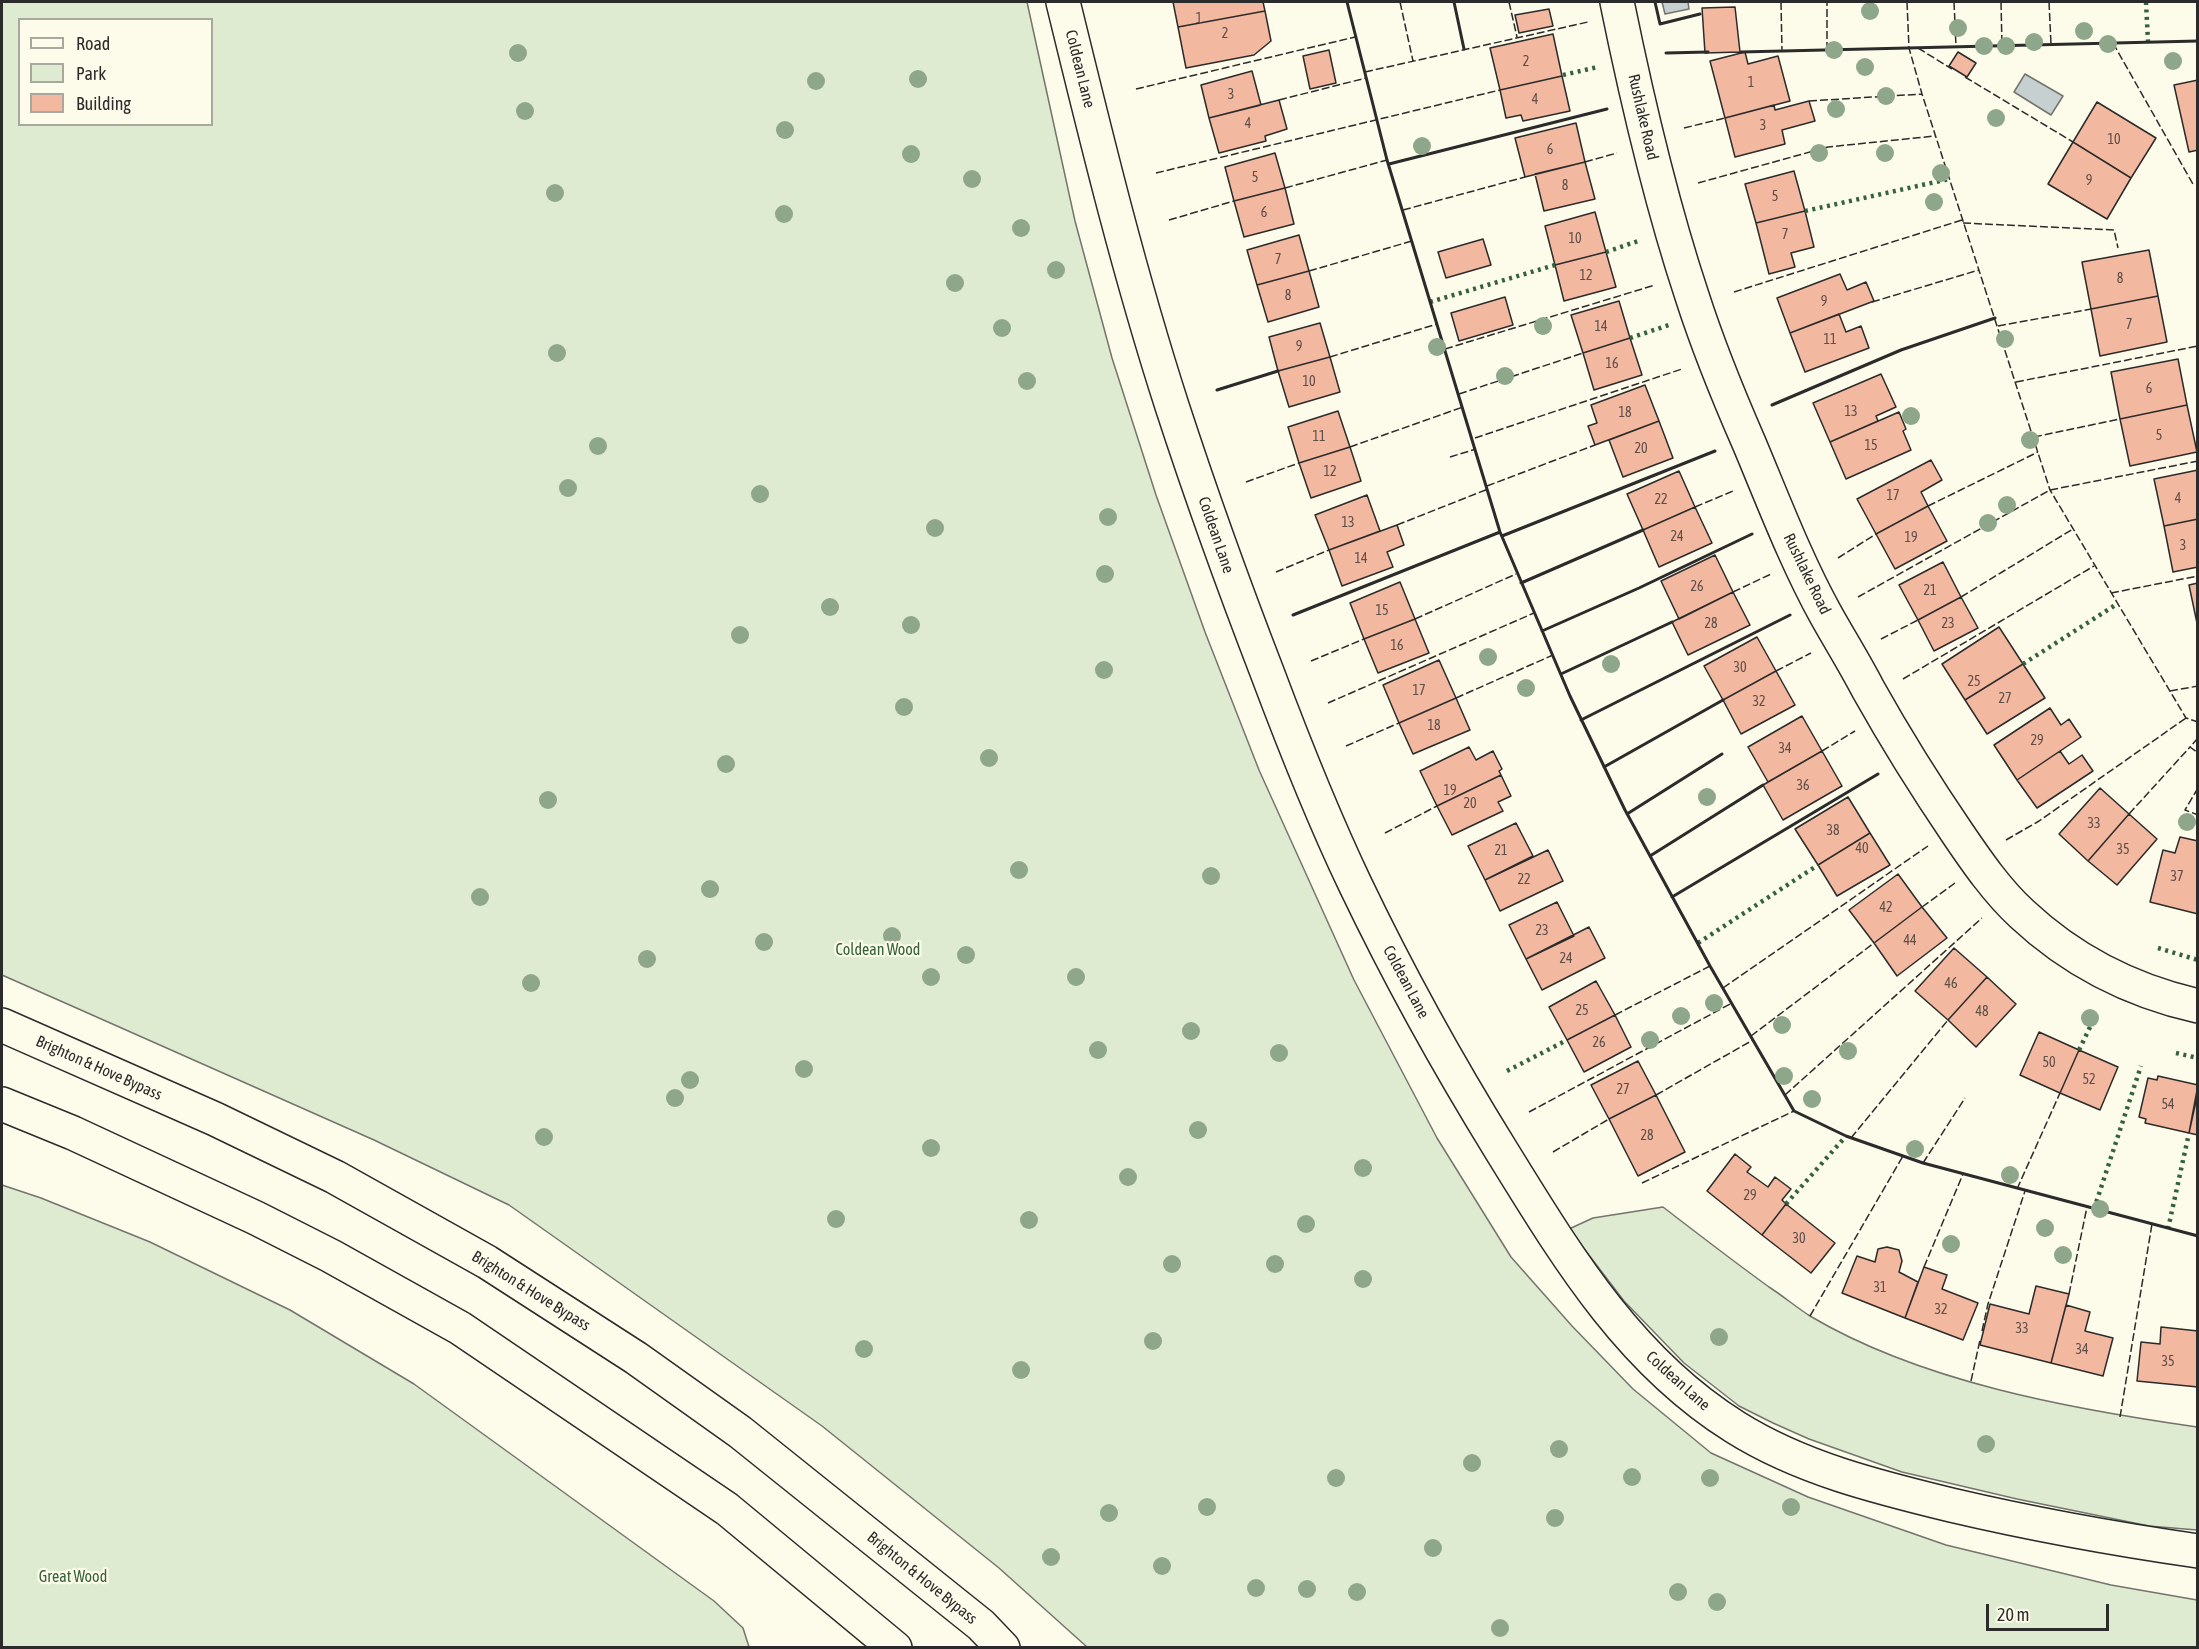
<!DOCTYPE html>
<style>
body{margin:0}
#map{position:relative;width:2199px;height:1649px;overflow:hidden;background:#fdfbea;font-family:"Asap Condensed",sans-serif}
canvas{display:block}
.frame{position:absolute;inset:0;border:3px solid #2b2b2b;pointer-events:none}
.legend{position:absolute;left:18px;top:18px;width:195px;height:108px;box-sizing:border-box;background:#fdfbea;border:2px solid #a9a89e;margin:0;padding:8px 10px;list-style:none;font-size:18px;color:#2b2b2b}
.legend li{display:flex;align-items:center;gap:12px;height:30px}
.legend b{width:30px;border:2px solid #a9a89e}
.scale{position:absolute;left:1986px;top:1604px;width:123px;height:27px;box-sizing:border-box;border:3px solid #2b2b2b;border-top:0;padding-left:8px;font-size:18px;line-height:21px;white-space:nowrap;color:#2b2b2b;-webkit-text-stroke:4px #fdfbea;paint-order:stroke}
</style>
<div id="map">
<canvas width="2199" height="1649"></canvas>
<div class="frame"></div>
<ul class="legend">
<li><b style="height:8px;background:#fdfbea"></b>Road</li>
<li><b style="height:16px;background:#deebd1"></b>Park</li>
<li><b style="height:16px;background:#f2b8a0"></b>Building</li>
</ul>
<div class="scale">20 m</div>
</div>
<script>
const ctx = document.querySelector('canvas').getContext('2d');
ctx.lineJoin = 'round';
function fill(path, color) { ctx.fillStyle = color; ctx.fill(path, 'evenodd'); }
function stroke(path, color, width, dash) { ctx.strokeStyle = color; ctx.lineWidth = width; ctx.lineCap = dash ? 'butt' : 'round'; ctx.setLineDash(dash || []); ctx.stroke(path); }
function label(font, color, halo, rows, align = 'center') {
  ctx.font = font + ' "Asap Condensed",sans-serif'; ctx.lineWidth = 4.5; ctx.setLineDash([]); ctx.textBaseline = 'middle'; ctx.strokeStyle = halo; ctx.fillStyle = color; for (const [text, x, y, turn = 0] of rows) {
    ctx.save(); ctx.translate(x, y); ctx.rotate((+turn || 0) * Math.PI / 180); ctx.textAlign = isNaN(turn) ? turn : align; if (halo) ctx.strokeText(text, 0, 0); ctx.fillText(text, 0, 0); ctx.restore();
  }
}
const green = new Path2D(`
 M 2,2 L 1027,2 L 1075,221 L 1112,358 L 1156,495 L 1205,632 L 1259,770 L 1354,980 L 1437,1138 L 1511,1257 L 1572,1326 L 1633,1389 L 1711,1453 L 1808,1497 L 1946,1545 L 2111,1585 L 2197,1600 L 2197,1647 L 1087,1647 L 999,1568 L 822,1426 L 509,1205 L 374,1140 L 2,975 ZM 20,20 L 212,20 L 212,124 L 20,124 Z
 M 2,1185 L 41,1198 L 150,1242 L 290,1310 L 414,1384 L 714,1601 L 743,1628 L 749,1647 L 2,1647 Z
 M 1663,1207 C 1698,1234 1733,1261 1769,1287 C 1783,1296 1796,1307 1810,1316 C 1921,1382 2071,1409 2197,1427 L 2197,1530 L 2149,1526 L 2017,1499 L 1902,1472 L 1809,1439 L 1773,1423 L 1739,1406 L 1684,1363 L 1624,1301 L 1569,1229 L 1593,1218 Z`);
fill(green, '#deebd1');
stroke(green, '#74746e', 1.5);
const water = new Path2D(`
 M 1662,2 L 1688,2 L 1689,9 L 1665,14 Z
 M 2025,74 L 2063,96 L 2051,115 L 2014,92 Z`);
fill(water, '#c7d0d0');
stroke(water, '#74746e', 1.5);
const building = new Path2D(`
 M 1173,2 L 1263,2 L 1265,11 L 1178,27 Z
 M 1735,7 L 1740,52 L 1705,53 L 1702,8 Z
 M 1549,9 L 1553,26 L 1519,33 L 1515,15 Z
 M 1265,11 L 1271,41 L 1254,55 L 1186,68 L 1178,27 Z
 M 1553,34 L 1562,76 L 1500,90 L 1490,48 Z
 M 1329,50 L 1336,83 L 1310,89 L 1303,56 Z
 M 1745,52 L 1748,64 L 1778,56 L 1790,101 L 1725,118 L 1710,61 Z
 M 1958,52 L 1976,63 L 1967,77 L 1949,66 Z
 M 1252,71 L 1261,105 L 1209,118 L 1201,85 Z
 M 1562,76 L 1570,111 L 1523,121 L 1521,115 L 1506,118 L 1500,90 Z
 M 2198,80 L 2198,150 L 2189,152 L 2174,85 Z
 M 1279,100 L 1287,129 L 1265,136 L 1266,141 L 1219,153 L 1209,118 Z
 M 1809,101 L 1815,121 L 1782,130 L 1785,144 L 1735,157 L 1725,118 L 1774,105 L 1775,110 Z
 M 2097,102 L 2156,138 L 2131,178 L 2073,142 Z
 M 1576,123 L 1585,162 L 1525,177 L 1515,138 Z
 M 2073,142 L 2131,178 L 2107,219 L 2048,184 Z
 M 1275,153 L 1285,188 L 1234,201 L 1225,167 Z
 M 1585,162 L 1595,199 L 1544,211 L 1535,174 Z
 M 1794,171 L 1805,211 L 1756,223 L 1745,184 Z
 M 1285,188 L 1294,224 L 1244,237 L 1234,201 Z
 M 1805,211 L 1814,247 L 1791,253 L 1795,267 L 1769,274 L 1756,223 Z
 M 1595,212 L 1606,252 L 1555,265 L 1545,226 Z
 M 1299,235 L 1309,271 L 1257,285 L 1247,250 Z
 M 1483,239 L 1491,265 L 1446,278 L 1438,252 Z
 M 2149,250 L 2158,296 L 2091,309 L 2082,262 Z
 M 1606,252 L 1616,287 L 1564,301 L 1555,265 Z
 M 1309,271 L 1319,307 L 1268,322 L 1257,285 Z
 M 1840,274 L 1847,290 L 1866,282 L 1874,301 L 1790,333 L 1777,298 Z
 M 2158,296 L 2167,342 L 2100,356 L 2091,309 Z
 M 1505,297 L 1513,325 L 1459,341 L 1451,313 Z
 M 1619,301 L 1630,338 L 1583,353 L 1571,315 Z
 M 1839,314 L 1846,332 L 1861,326 L 1869,348 L 1805,372 L 1790,333 Z
 M 1320,323 L 1330,357 L 1278,371 L 1269,337 Z
 M 1630,338 L 1642,375 L 1594,390 L 1583,353 Z
 M 1330,357 L 1340,392 L 1289,407 L 1278,371 Z
 M 2178,359 L 2187,405 L 2120,419 L 2111,372 Z
 M 1881,374 L 1896,407 L 1876,416 L 1878,421 L 1830,442 L 1813,403 Z
 M 1645,385 L 1659,421 L 1595,445 L 1588,426 L 1597,423 L 1591,405 Z
 M 2187,405 L 2197,452 L 2130,466 L 2120,419 Z
 M 1338,411 L 1350,447 L 1299,463 L 1288,427 Z
 M 1899,412 L 1906,429 L 1903,431 L 1911,450 L 1846,479 L 1830,442 Z
 M 1659,421 L 1673,458 L 1623,477 L 1609,440 Z
 M 1350,447 L 1361,481 L 1311,498 L 1299,463 Z
 M 1931,460 L 1942,480 L 1921,492 L 1928,506 L 1876,534 L 1857,499 Z
 M 2198,470 L 2198,519 L 2164,526 L 2154,479 Z
 M 1679,471 L 1695,507 L 1643,530 L 1627,494 Z
 M 1367,495 L 1380,531 L 1329,550 L 1315,515 Z
 M 1928,506 L 1947,541 L 1895,569 L 1876,534 Z
 M 1695,507 L 1712,543 L 1659,567 L 1643,530 Z
 M 2198,519 L 2198,567 L 2173,572 L 2164,526 Z
 M 1397,525 L 1404,545 L 1387,552 L 1393,567 L 1342,586 L 1329,550 Z
 M 1715,555 L 1733,592 L 1679,619 L 1661,581 Z
 M 1943,562 L 1961,597 L 1918,620 L 1899,585 Z
 M 1400,582 L 1415,619 L 1364,639 L 1350,603 Z
 M 2198,583 L 2198,628 L 2189,585 Z
 M 1733,592 L 1750,625 L 1688,655 L 1672,622 Z
 M 1961,597 L 1978,628 L 1934,651 L 1918,620 Z
 M 1415,619 L 1429,653 L 1378,673 L 1364,639 Z
 M 1999,627 L 2023,664 L 1965,700 L 1942,664 Z
 M 1757,637 L 1776,671 L 1723,700 L 1704,666 Z
 M 1439,660 L 1456,698 L 1399,723 L 1383,685 Z
 M 2023,664 L 2045,698 L 1987,734 L 1965,700 Z
 M 1776,671 L 1795,705 L 1741,734 L 1723,700 Z
 M 1456,698 L 1470,730 L 1413,754 L 1399,723 Z
 M 2050,708 L 2061,725 L 2069,719 L 2081,737 L 2017,780 L 1994,745 Z
 M 1802,716 L 1822,751 L 1768,782 L 1748,747 Z
 M 1469,747 L 1476,760 L 1493,751 L 1502,769 L 1499,771 L 1501,775 L 1437,806 L 1420,771 Z
 M 1822,751 L 1842,786 L 1783,820 L 1763,785 Z
 M 2060,751 L 2069,764 L 2082,755 L 2093,771 L 2037,808 L 2017,780 Z
 M 1501,775 L 1511,796 L 1498,802 L 1503,811 L 1452,835 L 1437,806 Z
 M 2100,788 L 2129,814 L 2088,861 L 2059,834 Z
 M 1848,797 L 1870,833 L 1818,865 L 1795,829 Z
 M 2129,814 L 2157,839 L 2117,885 L 2088,861 Z
 M 1516,823 L 1533,856 L 1485,880 L 1468,846 Z
 M 1870,833 L 1890,865 L 1837,896 L 1818,865 Z
 M 2180,837 L 2198,841 L 2198,914 L 2150,902 L 2163,850 L 2175,853 Z
 M 1548,850 L 1563,881 L 1500,911 L 1485,880 Z
 M 1898,874 L 1922,907 L 1874,943 L 1849,910 Z
 M 1557,902 L 1574,936 L 1526,959 L 1509,925 Z
 M 1922,907 L 1947,938 L 1897,976 L 1874,943 Z
 M 1589,927 L 1605,958 L 1542,990 L 1526,959 Z
 M 1954,948 L 1987,977 L 1948,1020 L 1915,991 Z
 M 1987,977 L 2016,1004 L 1976,1047 L 1948,1020 Z
 M 1596,981 L 1615,1015 L 1567,1040 L 1549,1007 Z
 M 1615,1015 L 1631,1047 L 1584,1072 L 1567,1040 Z
 M 2039,1032 L 2079,1050 L 2060,1093 L 2020,1075 Z
 M 2079,1050 L 2118,1067 L 2100,1110 L 2060,1093 Z
 M 1638,1061 L 1656,1095 L 1609,1119 L 1591,1085 Z
 M 2158,1076 L 2198,1085 L 2189,1133 L 2145,1123 L 2146,1119 L 2139,1117 L 2148,1078 L 2157,1080 Z
 M 2198,1092 L 2198,1135 L 2189,1133 Z
 M 1656,1095 L 1685,1152 L 1638,1176 L 1609,1119 Z
 M 1735,1154 L 1751,1167 L 1747,1172 L 1768,1187 L 1775,1177 L 1791,1189 L 1782,1200 L 1786,1204 L 1762,1235 L 1707,1191 Z
 M 1786,1204 L 1835,1243 L 1811,1273 L 1762,1235 Z
 M 1887,1247 L 1899,1250 L 1902,1261 L 1899,1272 L 1918,1282 L 1905,1318 L 1842,1293 L 1857,1256 L 1875,1262 L 1878,1249 Z
 M 1924,1267 L 1947,1275 L 1942,1289 L 1978,1303 L 1963,1340 L 1905,1318 Z
 M 2036,1286 L 2069,1294 L 2051,1363 L 1980,1345 L 1990,1304 L 2029,1314 Z
 M 2066,1305 L 2090,1312 L 2085,1331 L 2113,1338 L 2103,1376 L 2051,1363 Z
 M 2161,1327 L 2198,1331 L 2198,1387 L 2137,1381 L 2141,1342 L 2160,1344 Z`);
fill(building, '#f2b8a0');
stroke(building, '#2b2b2b', 1.5);
const minor = new Path2D(`
 M 1063,2 C 1096,137 1129,273 1172,406 C 1201,495 1233,584 1267,672 C 1294,744 1322,815 1355,884 C 1398,974 1449,1066 1501,1150 C 1566,1255 1628,1360 1735,1427 C 1800,1468 1877,1487 1951,1505 C 2032,1524 2115,1539 2198,1551
 M 1617,2 C 1637,100 1660,200 1692,296 C 1708,346 1728,395 1749,443 C 1773,500 1796,561 1826,615 C 1840,640 1855,664 1868,689 C 1896,739 1926,787 1958,834 C 1977,862 1997,891 2022,914 C 2071,960 2132,991 2198,1006`);
const highway = new Path2D(`
 M 2,1025 L 215,1119 L 335,1177 L 487,1262 L 636,1358 L 740,1432 L 981,1625 L 1003,1648
 M 2,1104 L 73,1133 L 256,1218 L 331,1256 L 460,1328 L 727,1509 L 895,1648`);
stroke(minor, '#2b2b2b', 36);
stroke(highway, '#2b2b2b', 36);
stroke(minor, '#fdfbea', 33);
stroke(highway, '#fdfbea', 33);
stroke(new Path2D(`
 M 2146,2 L 2148,42
 M 1563,75 L 1598,67
 M 1805,211 L 1949,179
 M 1606,252 L 1641,240
 M 1430,302 L 1555,265
 M 1630,338 L 1669,325
 M 2023,664 L 2117,604
 M 1698,943 L 1818,865
 M 2158,948 L 2198,960
 M 2079,1050 L 2092,1023
 M 2176,1053 L 2198,1058
 M 1507,1071 L 1567,1040
 M 1786,1204 L 1846,1136
 M 2094,1209 L 2141,1066
 M 2168,1229 L 2189,1133`), '#34623c', 4.5, [3, 4.5]);
stroke(new Path2D(`
 M 1400,2 L 1413,61
 M 1509,2 L 1517,37
 M 1781,2 L 1782,51
 M 1907,2 L 1909,48 L 1922,94 L 2050,490 L 2186,718 L 2198,722
 M 1954,2 L 1956,46
 M 2001,2 L 2002,46
 M 2049,2 L 2051,44
 M 2197,2 L 2198,17
 M 2113,43 L 2194,186
 M 1918,48 L 1952,69
 M 1827,50 L 1827,2
 M 1365,72 L 1588,22
 M 1965,77 L 2073,142
 M 1136,89 L 1355,37
 M 1279,100 L 1366,78
 M 1809,101 L 1922,94
 M 1684,128 L 1725,118
 M 1585,162 L 1617,153
 M 1156,173 L 1500,90
 M 1698,183 L 1828,147 L 1935,136
 M 1285,188 L 1387,160
 M 1403,210 L 1525,177
 M 1169,220 L 1234,201
 M 1963,223 L 2114,230 L 2118,248
 M 1309,271 L 1412,241
 M 1734,292 L 1962,220
 M 1872,302 L 1979,270
 M 1998,326 L 2091,309
 M 1445,349 L 1655,285
 M 1330,357 L 1437,324
 M 2016,382 L 2198,346
 M 1459,394 L 1583,353
 M 2034,437 L 2120,419
 M 1475,438 L 1682,369
 M 1350,447 L 1463,407
 M 1450,457 L 1476,449
 M 1246,482 L 1299,463
 M 1487,486 L 1595,445
 M 1928,506 L 2038,452
 M 1695,507 L 1733,491
 M 1397,525 L 1488,489
 M 1838,558 L 1876,534
 M 1276,572 L 1329,550
 M 1733,592 L 1771,574
 M 2111,593 L 2198,576
 M 1858,597 L 2050,490 L 2198,461
 M 1961,597 L 2073,529
 M 1415,619 L 1516,574
 M 1881,639 L 1918,620
 M 1311,661 L 1364,639
 M 1776,671 L 1811,653
 M 1903,679 L 2094,566
 M 2170,691 L 2198,686
 M 1456,698 L 1553,655
 M 1328,703 L 1534,613
 M 2198,738 L 2190,747 L 2198,753
 M 1346,746 L 1399,723
 M 1822,751 L 1855,731
 M 2198,788 L 2185,810 L 2198,815
 M 2129,814 L 2190,747
 M 1385,833 L 1437,806
 M 2006,840 L 2039,821 L 2186,718
 M 1922,907 L 1955,883
 M 1723,988 L 1928,846
 M 1615,1015 L 1710,966
 M 1751,1036 L 1874,943
 M 1656,1095 L 1753,1040
 M 1785,1095 L 1982,918
 M 1529,1112 L 1732,1003
 M 1851,1138 L 1948,1020
 M 1553,1152 L 1609,1119
 M 1923,1163 L 1965,1098
 M 1642,1183 L 1794,1111
 M 2017,1189 L 2060,1093
 M 1924,1267 L 1963,1174
 M 2069,1294 L 2087,1207
 M 1810,1316 L 1903,1156
 M 1982,1331 L 1988,1304 L 2025,1191
 M 1971,1381 L 1980,1340
 M 2120,1417 L 2152,1224`), '#2b2b2b', 1.5, [8, 3]);
stroke(new Path2D(`
 M 1347,2 L 1387,160 L 1500,532 L 1570,696 L 1625,810 L 1710,966 L 1794,1111 L 1846,1136 L 1923,1163 L 2198,1236
 M 1454,2 L 1464,49
 M 1655,2 L 1660,24 L 1700,14
 M 1741,52 L 2198,41
 M 1666,53 L 1708,52
 M 1389,164 L 1607,109
 M 1217,390 L 1278,371
 M 1772,405 L 1901,350 L 1995,318
 M 1502,536 L 1715,451
 M 1521,583 L 1643,530
 M 1293,615 L 1500,532
 M 1542,631 L 1639,588 L 1752,534
 M 1561,674 L 1672,622
 M 1581,720 L 1790,615
 M 1604,767 L 1723,700
 M 1627,814 L 1722,754
 M 1650,856 L 1763,785
 M 1672,897 L 1878,774`), '#2b2b2b', 3);
ctx.fillStyle = '#8ea78a';
for (const [x, y] of [
 [1870,11],
 [1958,28],
 [2084,31],
 [2034,42],
 [2108,44],
 [1984,46],
 [2006,46],
 [1834,50],
 [518,53],
 [2173,61],
 [1865,67],
 [918,79],
 [816,81],
 [1886,96],
 [1836,109],
 [525,111],
 [1996,118],
 [785,130],
 [1422,146],
 [1819,153],
 [1885,153],
 [911,154],
 [1941,173],
 [972,179],
 [555,193],
 [1934,202],
 [784,214],
 [1021,228],
 [1056,270],
 [955,283],
 [1543,326],
 [1002,328],
 [2005,339],
 [1437,347],
 [557,353],
 [1505,376],
 [1027,381],
 [1911,416],
 [2030,440],
 [598,446],
 [568,488],
 [760,494],
 [2007,505],
 [1108,517],
 [1988,523],
 [935,528],
 [1105,574],
 [830,607],
 [911,625],
 [740,635],
 [1488,657],
 [1611,664],
 [1104,670],
 [1526,688],
 [904,707],
 [989,758],
 [726,764],
 [1707,797],
 [548,800],
 [2187,822],
 [1019,870],
 [1211,876],
 [710,889],
 [480,897],
 [892,936],
 [764,942],
 [966,955],
 [647,959],
 [931,977],
 [1076,977],
 [531,983],
 [1714,1003],
 [1681,1016],
 [2090,1018],
 [1782,1025],
 [1191,1031],
 [1650,1040],
 [1098,1050],
 [1848,1051],
 [1279,1053],
 [804,1069],
 [1784,1076],
 [690,1080],
 [675,1098],
 [1812,1099],
 [1198,1130],
 [544,1137],
 [931,1148],
 [1915,1149],
 [1363,1168],
 [2010,1175],
 [1128,1177],
 [2100,1209],
 [836,1219],
 [1029,1220],
 [1306,1224],
 [2045,1228],
 [1951,1244],
 [2063,1255],
 [1172,1264],
 [1275,1264],
 [1363,1279],
 [1719,1337],
 [1153,1341],
 [864,1349],
 [1021,1370],
 [1986,1444],
 [1559,1449],
 [1472,1463],
 [1632,1477],
 [1336,1478],
 [1710,1478],
 [1207,1507],
 [1791,1507],
 [1109,1513],
 [1555,1518],
 [1433,1548],
 [1051,1557],
 [1162,1566],
 [1256,1588],
 [1307,1589],
 [1357,1592],
 [1678,1592],
 [1717,1602],
 [1500,1628]
]) { ctx.beginPath(); ctx.arc(x, y, 9, 0, 2 * Math.PI); ctx.fill(); }
label('14px', '#5d4e48', null, [
 ["1",1199,19],
 ["2",1225,34],
 ["2",1526,62],
 ["1",1751,83],
 ["3",1231,95],
 ["4",1535,100],
 ["4",1248,124],
 ["3",1763,126],
 ["10",2114,140],
 ["6",1550,150],
 ["5",1255,178],
 ["9",2089,181],
 ["8",1565,186],
 ["5",1775,197],
 ["6",1264,213],
 ["7",1785,235],
 ["10",1575,239],
 ["7",1278,260],
 ["12",1586,276],
 ["8",2120,279],
 ["8",1288,296],
 ["9",1824,302],
 ["7",2129,325],
 ["14",1601,327],
 ["11",1830,340],
 ["9",1299,347],
 ["16",1612,364],
 ["10",1309,382],
 ["6",2149,389],
 ["13",1851,412],
 ["18",1625,413],
 ["5",2159,436],
 ["11",1319,437],
 ["15",1871,446],
 ["20",1641,449],
 ["12",1330,472],
 ["17",1893,496],
 ["4",2178,499],
 ["22",1661,500],
 ["13",1348,523],
 ["24",1677,537],
 ["19",1911,538],
 ["3",2183,546],
 ["14",1361,559],
 ["26",1697,587],
 ["21",1930,591],
 ["15",1382,611],
 ["28",1711,624],
 ["23",1948,624],
 ["16",1397,646],
 ["30",1740,668],
 ["25",1974,682],
 ["17",1419,691],
 ["27",2005,699],
 ["32",1759,702],
 ["18",1434,726],
 ["29",2037,741],
 ["34",1785,749],
 ["36",1803,786],
 ["19",1450,791],
 ["20",1470,804],
 ["33",2094,824],
 ["38",1833,831],
 ["40",1862,849],
 ["35",2123,850],
 ["21",1501,851],
 ["37",2177,877],
 ["22",1524,880],
 ["42",1886,908],
 ["23",1542,931],
 ["44",1910,941],
 ["24",1566,959],
 ["46",1951,984],
 ["25",1582,1011],
 ["48",1982,1012],
 ["26",1599,1043],
 ["50",2049,1063],
 ["52",2089,1080],
 ["27",1623,1090],
 ["54",2168,1105],
 ["28",1647,1136],
 ["29",1750,1196],
 ["30",1799,1239],
 ["31",1880,1288],
 ["32",1941,1310],
 ["33",2022,1329],
 ["34",2082,1350],
 ["35",2168,1362]
]);
label('16px', '#2b2b2b', '#fdfbea', [
 ["Coldean Lane",1080,69,76],
 ["Rushlake Road",1643,117,77],
 ["Coldean Lane",1216,535,71],
 ["Rushlake Road",1807,574,64],
 ["Coldean Lane",1406,982,62],
 ["Brighton & Hove Bypass",99,1068,24],
 ["Brighton & Hove Bypass",531,1291,32],
 ["Coldean Lane",1678,1381,42],
 ["Brighton & Hove Bypass",922,1578,39]
]);
label('16px', '#34623c', '#fdfbea', [
 ["Coldean Wood",878,950],
 ["Great Wood",73,1577]
]);
</script>
